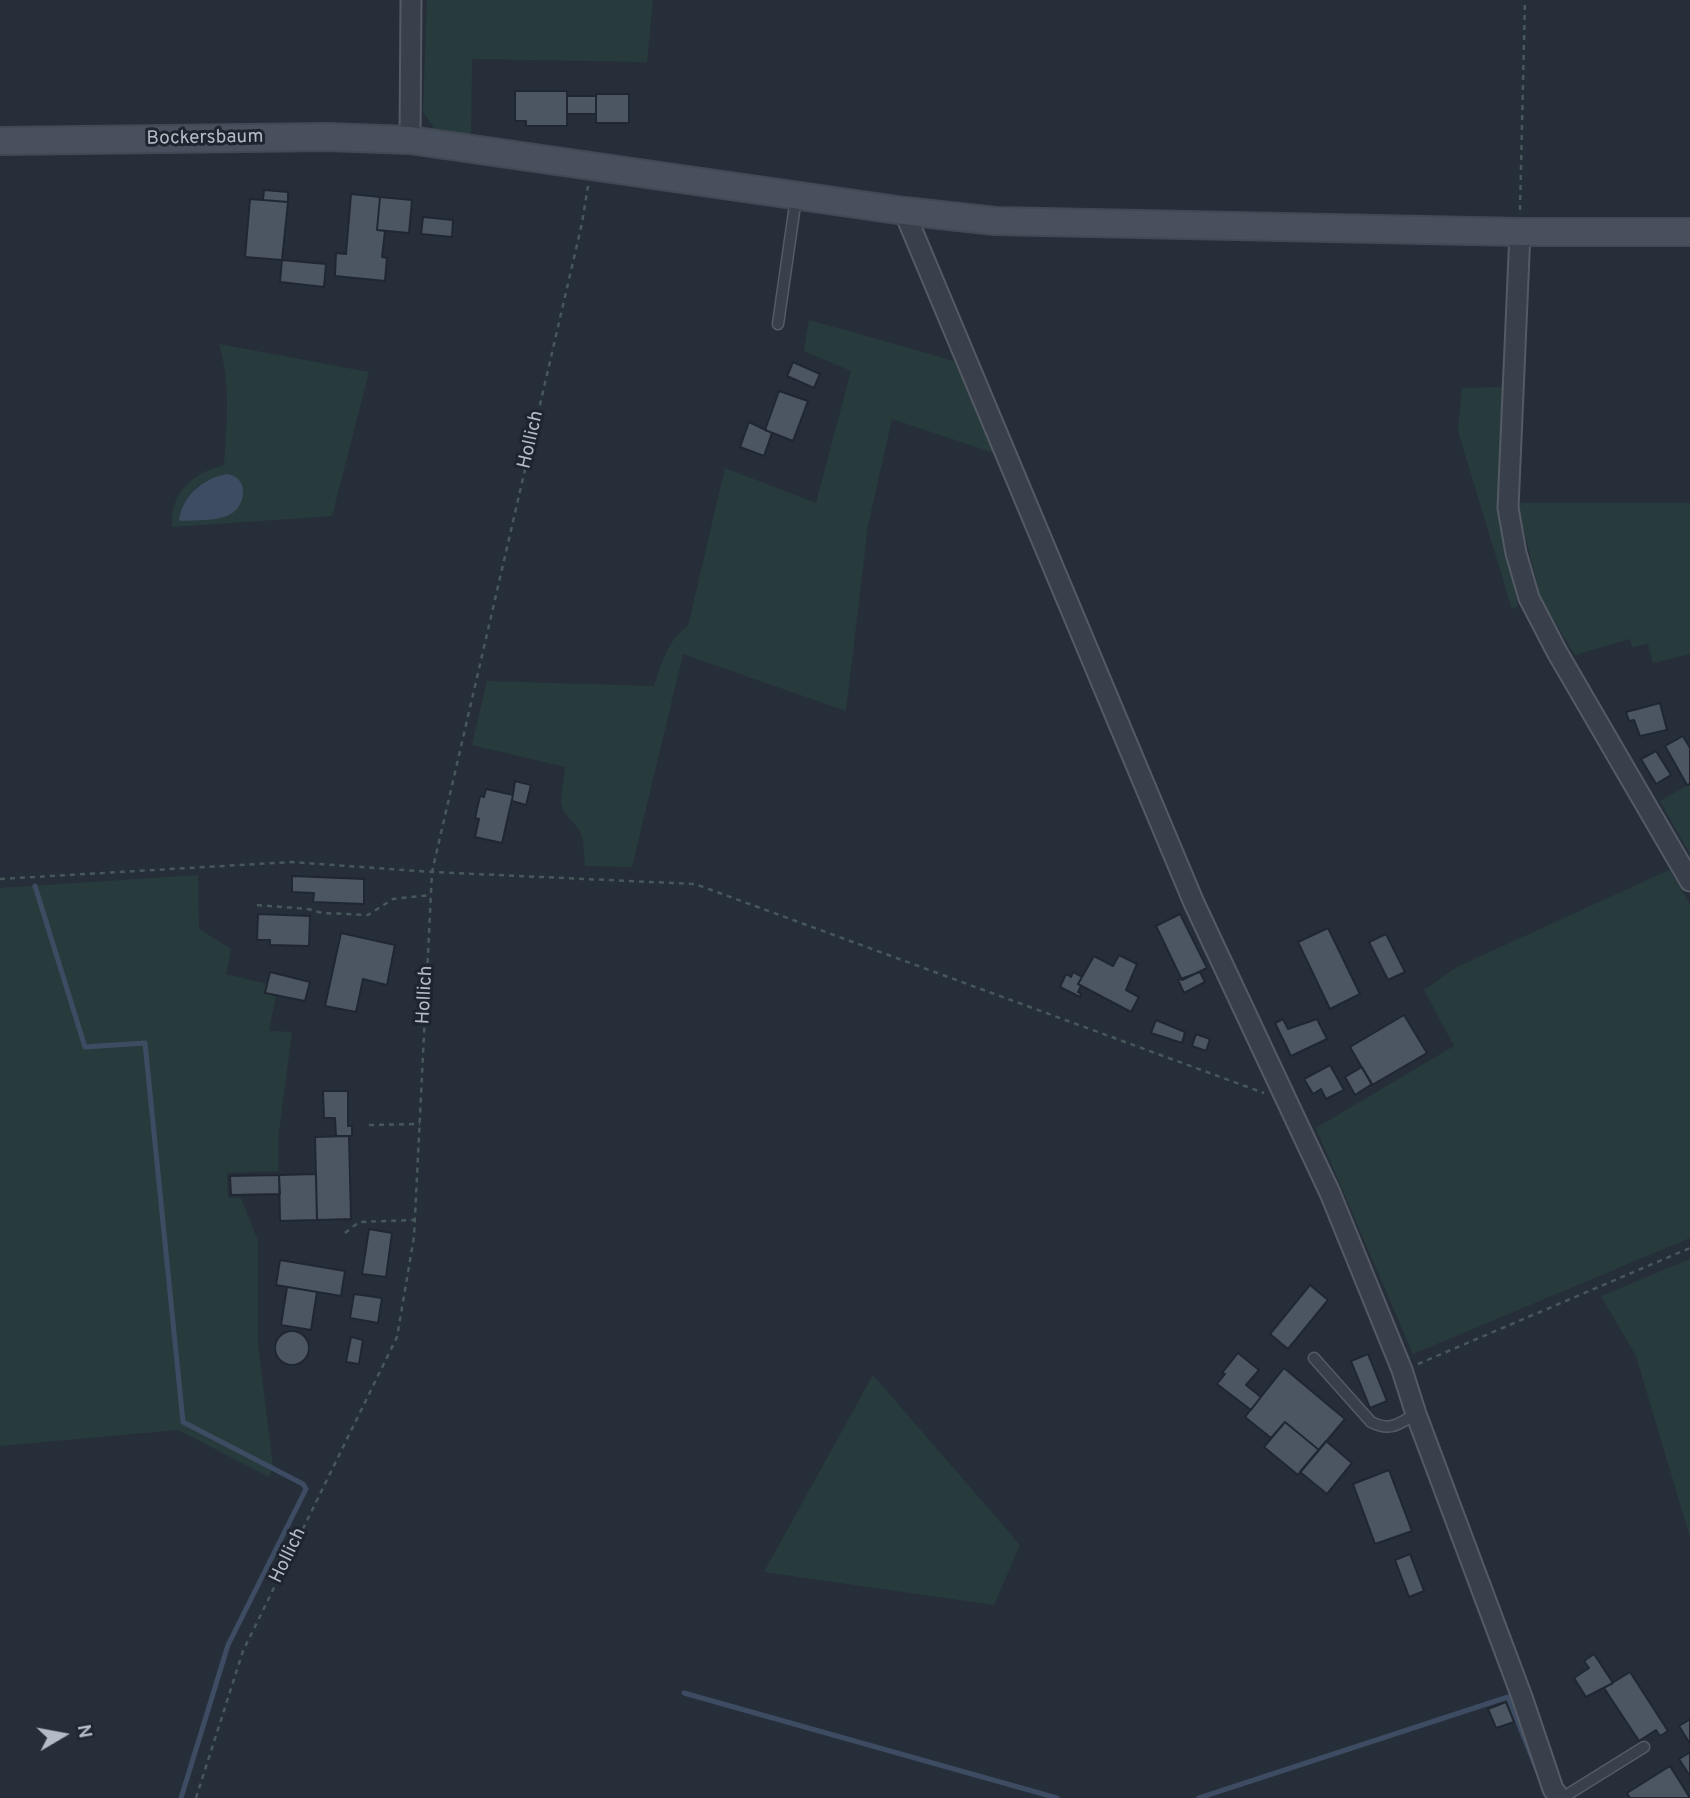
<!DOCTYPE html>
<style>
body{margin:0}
#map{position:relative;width:1690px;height:1798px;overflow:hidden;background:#262e3a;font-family:Overpass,sans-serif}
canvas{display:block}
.north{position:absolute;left:28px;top:1700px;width:70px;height:70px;-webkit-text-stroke:5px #1e252f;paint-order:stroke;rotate:80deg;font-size:19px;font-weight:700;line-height:28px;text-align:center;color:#b5bbc6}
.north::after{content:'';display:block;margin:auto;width:24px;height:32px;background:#b5bbc6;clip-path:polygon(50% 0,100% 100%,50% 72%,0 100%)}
</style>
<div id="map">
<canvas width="1690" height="1798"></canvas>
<div class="north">N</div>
</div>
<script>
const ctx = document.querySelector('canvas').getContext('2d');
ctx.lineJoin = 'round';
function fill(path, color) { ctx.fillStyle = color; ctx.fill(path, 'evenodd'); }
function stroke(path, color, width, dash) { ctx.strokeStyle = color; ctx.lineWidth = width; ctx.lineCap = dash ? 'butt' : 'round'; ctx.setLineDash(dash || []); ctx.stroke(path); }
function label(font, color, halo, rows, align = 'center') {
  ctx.font = font + ' Overpass,sans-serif'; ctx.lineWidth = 6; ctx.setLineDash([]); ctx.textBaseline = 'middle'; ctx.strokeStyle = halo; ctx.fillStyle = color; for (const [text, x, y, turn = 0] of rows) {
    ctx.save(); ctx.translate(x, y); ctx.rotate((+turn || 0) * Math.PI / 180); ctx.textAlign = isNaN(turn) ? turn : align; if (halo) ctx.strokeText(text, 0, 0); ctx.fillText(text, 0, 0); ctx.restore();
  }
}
fill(new Path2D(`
 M 427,0 L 653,0 L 647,62 L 472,59 L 471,137 L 435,130 L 423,111 Z
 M 809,320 L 954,361 L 994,453 L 892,419 L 868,525 L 846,711 L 683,654 L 632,867 L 585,866 L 583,840 L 579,829 L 563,811 L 561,799 L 565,767 L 472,745 L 487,681 L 654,686 C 662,664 667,640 688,626 L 725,468 L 816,503 L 851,371 L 804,351 Z
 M 219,344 L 369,372 L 332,516 L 172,527 C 170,492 193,473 224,465 C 227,424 231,384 219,344 ZM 199,485 L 230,515 L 181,521 L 179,516 L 184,504 Z
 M 1506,387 L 1501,512 L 1518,606 L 1512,609 L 1458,431 L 1462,388 Z
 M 1517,503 L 1690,503 L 1690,654 L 1653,663 L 1648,644 L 1632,647 L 1630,639 L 1575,655 L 1541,599 Z
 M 1690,784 L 1690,854 L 1660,801 Z
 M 1669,870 L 1690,904 L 1690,1238 L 1413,1354 L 1316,1128 L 1454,1046 L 1424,990 L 1457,967 Z
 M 198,875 L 199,929 L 231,949 L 226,974 L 267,984 L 265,993 L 276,996 L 269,1031 L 292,1032 L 278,1140 L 278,1171 L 227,1173 L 228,1198 L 241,1198 L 258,1241 L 258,1345 L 273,1466 L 269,1477 L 178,1430 L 0,1446 L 0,888 Z
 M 1690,1259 L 1690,1537 L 1636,1356 L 1601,1296 Z
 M 873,1375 L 1020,1545 L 994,1605 L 764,1572 Z`), '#283b3c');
fill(new Path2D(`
 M 227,474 C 250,477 247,508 227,516 C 214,521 196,520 181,521 L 179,519 C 183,495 204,478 227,474 Z`), '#3d4c62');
stroke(new Path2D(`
 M 35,886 L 85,1047 L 145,1043 L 183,1422 L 303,1484 L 306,1489 L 228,1645 L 181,1798
 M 684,1693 L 1057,1798
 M 1199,1798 L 1508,1697 L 1543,1785`), '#3d4c62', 5);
const building = new Path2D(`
 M 515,91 L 567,91 L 567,126 L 526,126 L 526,121 L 515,121 Z
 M 596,94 L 629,94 L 629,123 L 596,123 Z
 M 567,96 L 596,96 L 596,114 L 567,114 Z
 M 264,190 L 288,192 L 288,202 L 263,200 Z
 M 351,194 L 380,197 L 377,230 L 385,231 L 382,257 L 387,258 L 385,281 L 335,276 L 336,253 L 346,254 Z
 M 380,197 L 412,200 L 409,233 L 377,230 Z
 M 250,199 L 288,202 L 282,260 L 245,257 Z
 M 423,217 L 453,220 L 452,237 L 421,234 Z
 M 282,260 L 326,264 L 324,287 L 280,282 Z
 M 793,362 L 820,374 L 814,388 L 787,376 Z
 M 779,391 L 808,401 L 793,441 L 765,430 Z
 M 749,422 L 772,433 L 764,456 L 740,447 Z
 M 1660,703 L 1667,730 L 1640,736 L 1634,720 L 1629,721 L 1626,712 Z
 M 1683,736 L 1690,748 L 1690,784 L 1687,785 L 1665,746 Z
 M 1656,751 L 1671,775 L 1656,784 L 1641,759 Z
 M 515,781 L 531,785 L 526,805 L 512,801 Z
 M 486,789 L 513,795 L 502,843 L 475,837 L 479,819 L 475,818 L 480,796 L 484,797 Z
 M 292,876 L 364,879 L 364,904 L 313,902 L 314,893 L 292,892 Z
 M 258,914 L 310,916 L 309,946 L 270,945 L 270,940 L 257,940 Z
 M 1180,914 L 1207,968 L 1182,980 L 1156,926 Z
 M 1328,928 L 1360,994 L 1330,1009 L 1298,942 Z
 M 341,933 L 395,945 L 387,985 L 363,979 L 356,1012 L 325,1006 Z
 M 1386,934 L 1405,972 L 1388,980 L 1369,942 Z
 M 1119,955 L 1137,964 L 1126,990 L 1139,997 L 1131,1012 L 1078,984 L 1094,956 L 1113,966 Z
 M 270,972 L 310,982 L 305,1001 L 265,993 Z
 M 1073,972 L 1082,977 L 1078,984 L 1081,986 L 1078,992 L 1081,994 L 1080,997 L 1060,987 L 1066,974 L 1071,977 Z
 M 1200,972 L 1205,982 L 1184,993 L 1178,980 Z
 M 1404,1015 L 1427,1053 L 1372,1085 L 1350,1047 Z
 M 1283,1019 L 1288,1029 L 1317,1019 L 1327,1039 L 1291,1056 L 1275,1023 Z
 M 1156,1020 L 1185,1032 L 1182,1043 L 1151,1033 Z
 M 1196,1034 L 1210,1039 L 1206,1051 L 1192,1046 Z
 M 1330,1065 L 1344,1090 L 1326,1099 L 1321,1089 L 1313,1094 L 1304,1079 Z
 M 1362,1067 L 1372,1084 L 1355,1095 L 1345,1077 Z
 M 323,1091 L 348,1091 L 348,1126 L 352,1126 L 352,1136 L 336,1136 L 335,1118 L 324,1118 Z
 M 349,1136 L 351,1219 L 317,1220 L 315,1137 Z
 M 316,1174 L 317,1220 L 280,1221 L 279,1175 Z
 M 279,1175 L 280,1194 L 231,1195 L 230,1176 Z
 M 369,1229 L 392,1233 L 386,1277 L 362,1274 Z
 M 280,1260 L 345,1271 L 341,1296 L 276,1285 Z
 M 1310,1285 L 1328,1300 L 1288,1349 L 1270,1334 Z
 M 287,1287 L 317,1292 L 311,1330 L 281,1325 Z
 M 354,1294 L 382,1298 L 378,1323 L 350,1318 Z
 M275 1348a17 17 0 1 1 34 0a17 17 0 1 1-34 0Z
 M 351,1337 L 363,1340 L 359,1364 L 346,1362 Z
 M 1238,1353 L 1259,1370 L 1246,1385 L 1261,1397 L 1251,1410 L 1217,1384 L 1225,1374 L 1222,1373 Z
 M 1368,1354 L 1387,1401 L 1370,1408 L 1351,1361 Z
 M 1284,1368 L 1345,1419 L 1319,1450 L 1285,1422 L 1271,1438 L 1245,1417 Z
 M 1285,1422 L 1319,1450 L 1298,1475 L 1264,1447 Z
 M 1326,1441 L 1352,1463 L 1327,1494 L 1300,1472 Z
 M 1389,1470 L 1412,1531 L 1375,1544 L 1353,1484 Z
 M 1410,1554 L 1424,1591 L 1409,1597 L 1395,1560 Z
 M 1594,1654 L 1613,1683 L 1586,1697 L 1574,1678 L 1589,1668 L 1584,1661 Z
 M 1630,1672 L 1668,1731 L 1660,1736 L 1656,1730 L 1639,1741 L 1604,1688 Z
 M 1506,1702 L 1514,1722 L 1496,1728 L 1488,1709 Z
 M 1690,1719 L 1690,1744 L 1679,1726 Z
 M 1690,1752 L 1690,1776 L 1679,1759 Z
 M 1670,1766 L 1690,1798 L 1630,1798 L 1627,1793 Z`);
fill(building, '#4c5663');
stroke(building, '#202732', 2);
const lane = new Path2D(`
 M 778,324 L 796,198
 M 1314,1358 L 1371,1422 C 1391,1432 1398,1424 1416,1414
 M 1562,1798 L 1644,1747`);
const street = new Path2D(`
 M 410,140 L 411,0
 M 904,211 L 1194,903 L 1330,1193 L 1402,1370 L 1416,1414 L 1522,1697 L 1553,1789 L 1560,1798
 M 1520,232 L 1508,508 L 1516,553 L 1529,598 L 1557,652 L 1690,881`);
const secondary = new Path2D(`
 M 0,141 L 327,137 L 410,140 L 904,211 L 995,221 L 1520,232 L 1690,232`);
stroke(lane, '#545b66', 13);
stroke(street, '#545b66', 23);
stroke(secondary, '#424954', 30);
stroke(new Path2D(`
 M 1520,210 L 1525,0
 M 0,879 L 291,862 L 432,872 L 695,884 L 1264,1093
 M 257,905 L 308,909 L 322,913 L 368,915 L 393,899 L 431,895
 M 369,1125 L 420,1124
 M 345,1233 L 359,1222 L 414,1220
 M 1418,1364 L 1690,1248
 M 196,1798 L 243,1651 L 397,1337 L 414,1237 L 432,872 L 582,223 L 588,186`), '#47585a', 2.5, [5, 5]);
stroke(lane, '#39404b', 10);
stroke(street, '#39404b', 19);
stroke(secondary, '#48505d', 26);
label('19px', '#b5bbc6', '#1e252f', [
 ["Bockersbaum",205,139,-1],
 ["Hollich",532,440,-77],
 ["Hollich",426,995,-87],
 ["Hollich",289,1556,-64]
]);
</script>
